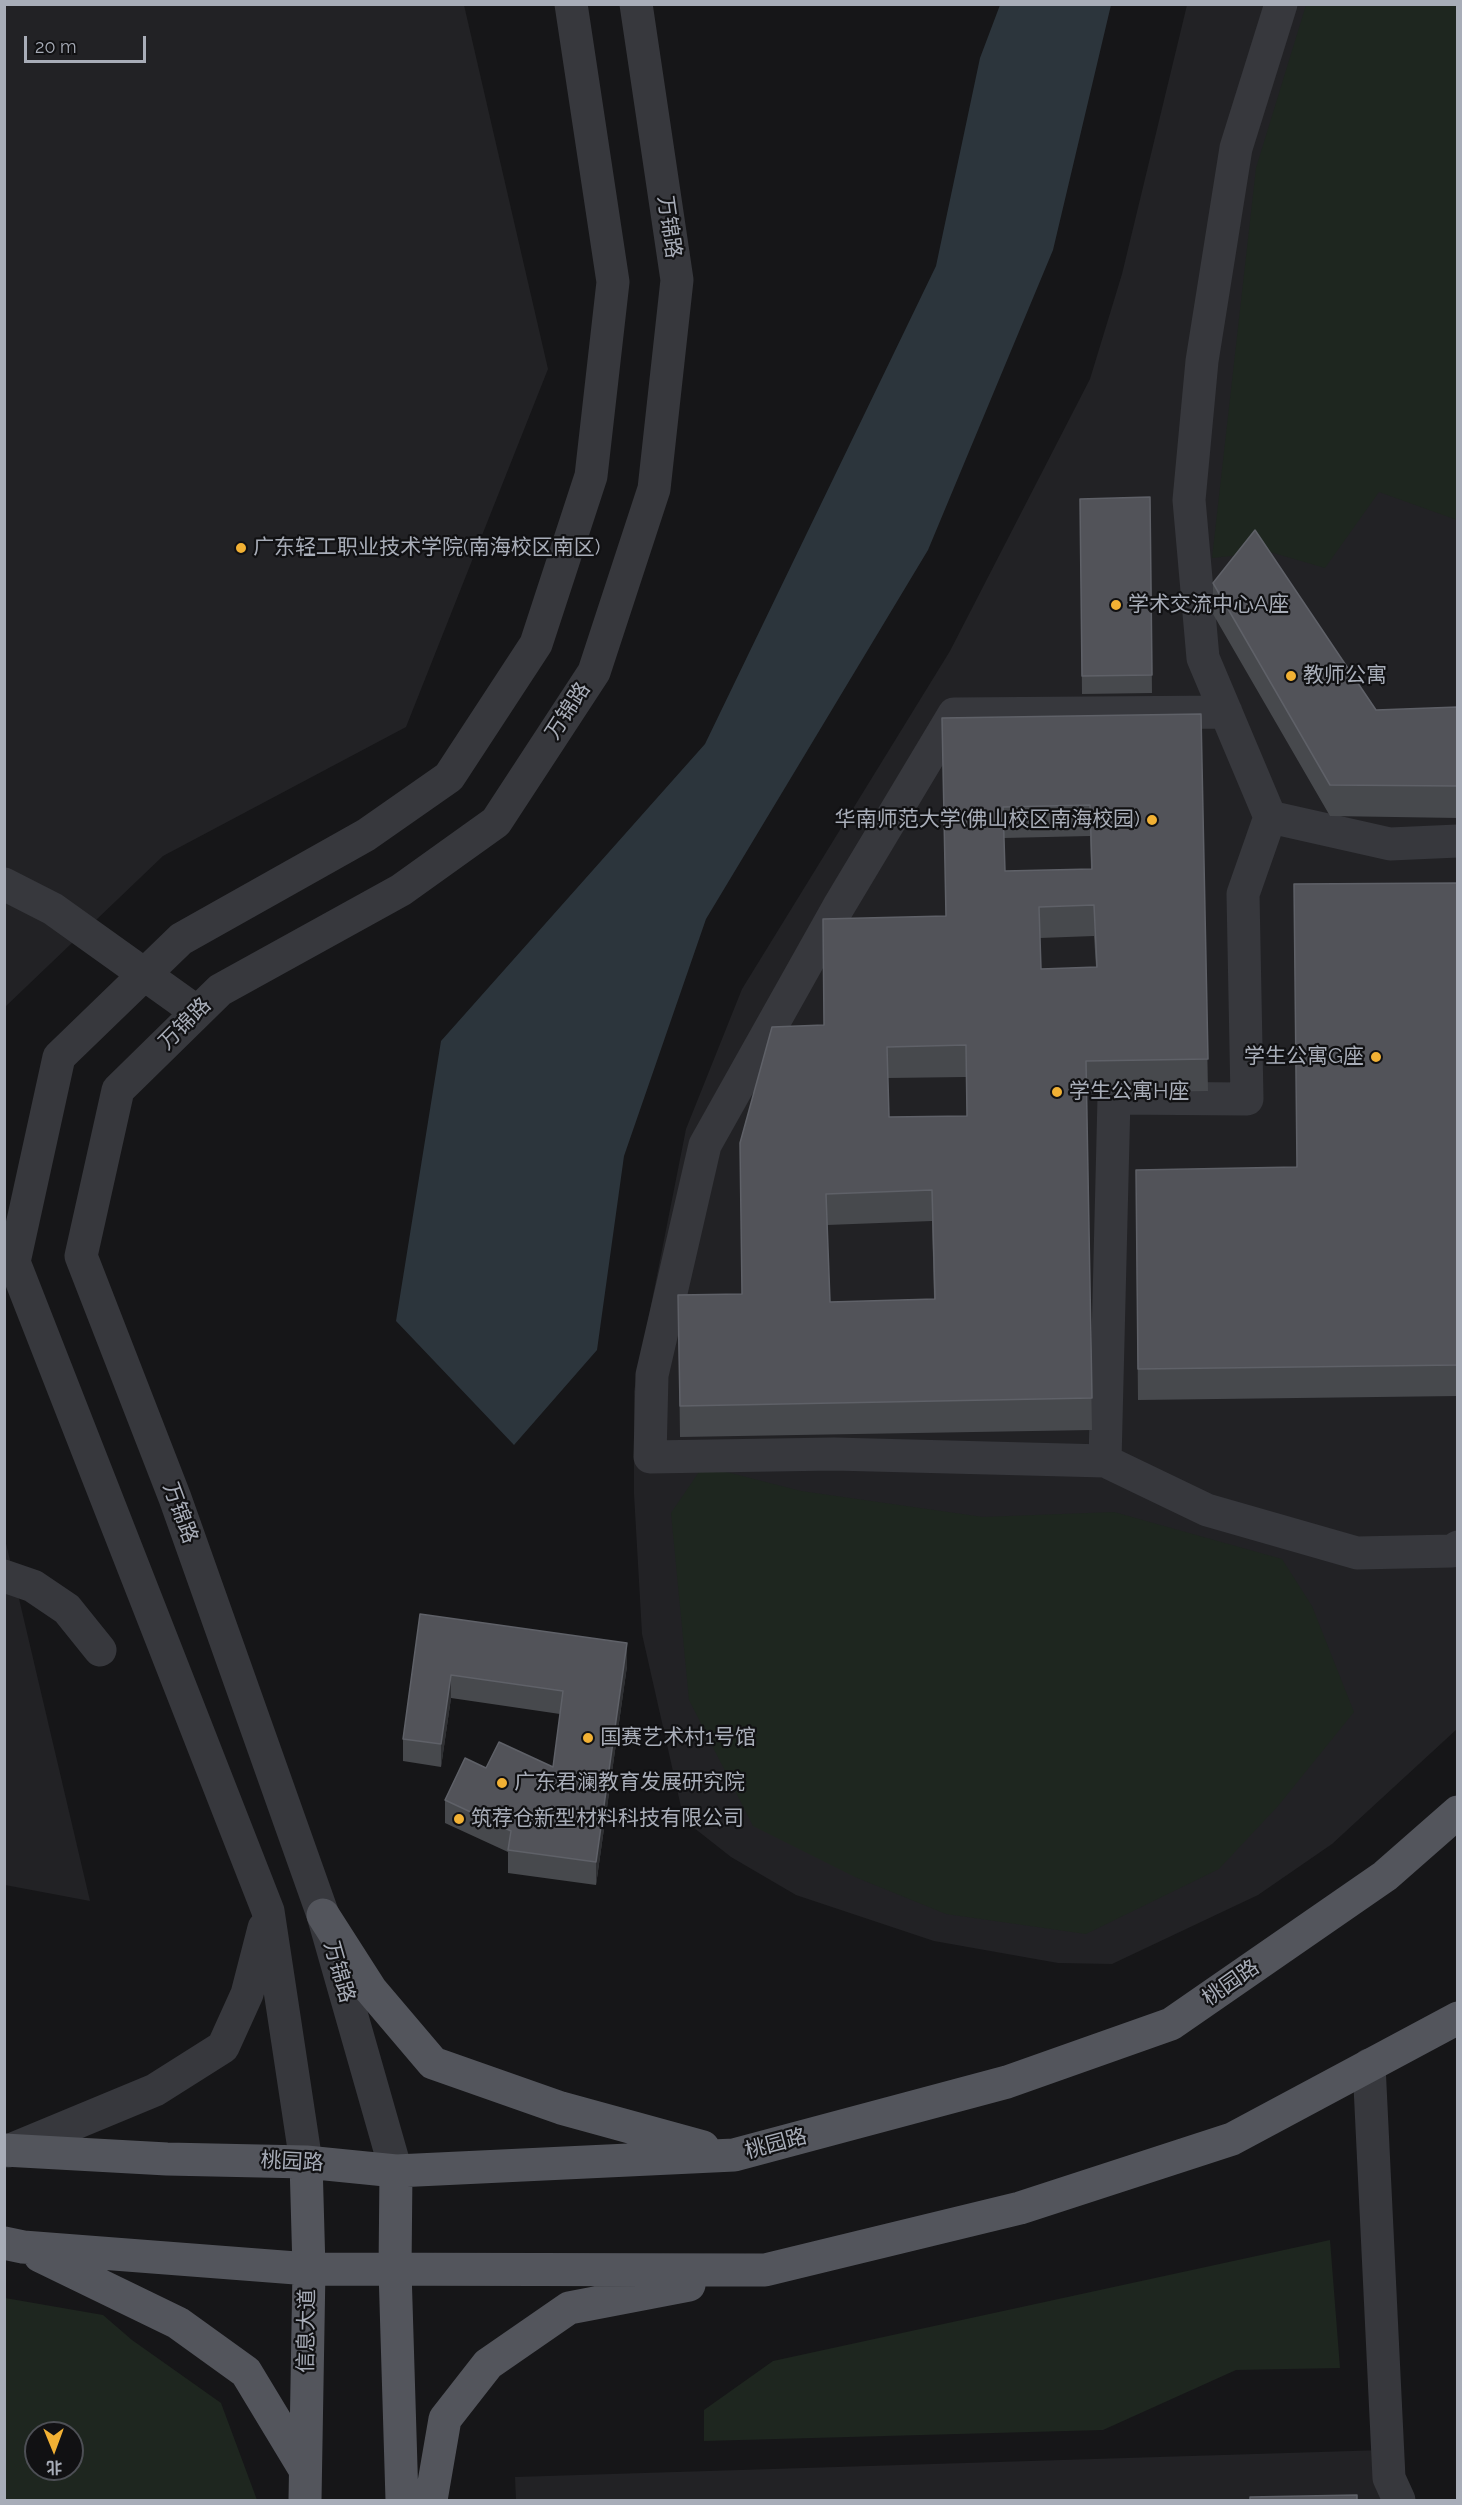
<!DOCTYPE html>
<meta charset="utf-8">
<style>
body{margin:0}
#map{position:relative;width:1462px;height:2505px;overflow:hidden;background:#161618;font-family:Raleway,"Noto Sans SC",sans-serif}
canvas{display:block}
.frame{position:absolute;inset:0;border:6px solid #a8adb8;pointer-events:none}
.north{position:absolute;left:24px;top:2421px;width:60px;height:60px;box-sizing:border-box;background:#111113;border:2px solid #4d4f55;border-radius:50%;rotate:179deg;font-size:16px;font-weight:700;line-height:24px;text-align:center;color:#a8adb8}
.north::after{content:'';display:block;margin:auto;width:21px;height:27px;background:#f2b134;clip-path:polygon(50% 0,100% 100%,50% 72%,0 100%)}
.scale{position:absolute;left:24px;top:36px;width:122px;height:27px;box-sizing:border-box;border:3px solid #a8adb8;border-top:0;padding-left:8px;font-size:18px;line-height:21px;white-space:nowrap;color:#a8adb8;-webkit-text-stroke:4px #111113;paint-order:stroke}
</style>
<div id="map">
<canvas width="1462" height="2505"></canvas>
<div class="frame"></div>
<div class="north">北</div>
<div class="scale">20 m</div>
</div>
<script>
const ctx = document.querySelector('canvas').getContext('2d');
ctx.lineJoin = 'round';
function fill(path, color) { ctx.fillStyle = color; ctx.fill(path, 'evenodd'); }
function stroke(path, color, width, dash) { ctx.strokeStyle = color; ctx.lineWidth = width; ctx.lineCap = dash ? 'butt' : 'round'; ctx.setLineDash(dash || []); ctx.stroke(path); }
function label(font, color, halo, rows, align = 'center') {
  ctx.font = font + ' Raleway,"Noto Sans SC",sans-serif'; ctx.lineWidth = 4.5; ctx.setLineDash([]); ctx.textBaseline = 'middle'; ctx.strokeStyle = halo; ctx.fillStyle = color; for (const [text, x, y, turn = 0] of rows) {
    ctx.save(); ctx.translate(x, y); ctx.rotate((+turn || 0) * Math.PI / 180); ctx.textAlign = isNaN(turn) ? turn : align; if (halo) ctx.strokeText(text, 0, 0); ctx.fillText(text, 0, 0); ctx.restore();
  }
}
fill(new Path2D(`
 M 5,5 L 464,5 L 548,369 L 406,727 L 163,856 L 5,1007 Z
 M 1187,5 L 1457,5 L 1457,1729 L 1332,1844 L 1258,1895 L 1112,1964 L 1058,1963 L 934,1941 L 796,1895 L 731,1857 L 684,1820 L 642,1634 L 634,1494 L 634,1391 L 686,1129 L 742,989 L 950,651 L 1090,379 L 1122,274 Z
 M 5,1539 L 90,1901 L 5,1885 Z
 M 1384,2450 L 1386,2500 L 516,2500 L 515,2477 Z`), '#222225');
fill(new Path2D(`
 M 1306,5 L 1457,5 L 1457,520 L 1379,492 L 1325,568 L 1270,552 L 1212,558 L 1256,168 Z
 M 703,1466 L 801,1491 L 983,1517 L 1114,1512 L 1282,1559 L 1312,1606 L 1354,1712 L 1278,1806 L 1219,1869 L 1086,1934 L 946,1914 L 855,1877 L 753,1826 L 689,1700 L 671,1513 Z
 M 1330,2240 L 1340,2368 L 1236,2370 L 1103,2430 L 704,2441 L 704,2410 L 773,2361 Z
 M 5,2298 L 103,2315 L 132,2340 L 221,2403 L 257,2500 L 5,2500 ZM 36,2433 L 72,2433 L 72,2469 L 36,2469 Z`), '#1e261f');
fill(new Path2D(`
 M 1000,5 L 1111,5 L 1053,250 L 928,550 L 706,919 L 624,1156 L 597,1350 L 514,1445 L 396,1321 L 441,1041 L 705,744 L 936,266 L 980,58 Z`), '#2c353c');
stroke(new Path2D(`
 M 1281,4 L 1236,148 L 1202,361 L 1189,500 L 1203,658 L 1270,817 L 1390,844 L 1458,841
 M 1270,817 L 1243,894 L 1247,1099 L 1114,1098 L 1105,1461 L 1207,1510 L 1357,1553 L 1452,1551 L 1458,1547
 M 4,884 L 53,909 L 197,1012
 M 1105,1461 L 834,1454 L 650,1457 L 652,1375 L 705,1145 L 839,906 L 954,714 L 1226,712
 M 4,1576 L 33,1586 L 67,1609 L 100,1650
 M 1369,2065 L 1389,2478 L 1399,2500
 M 8,2151 L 155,2090 L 223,2047 L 247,1994 L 264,1928
 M 306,2162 L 268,1911 L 14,1262 L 59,1057 L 181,939 L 366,835 L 449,777 L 536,644 L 591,476 L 613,282 L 571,4
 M 396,2171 L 323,1915 L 175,1498 L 81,1256 L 118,1090 L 220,990 L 401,890 L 496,822 L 594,672 L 654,489 L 677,280 L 636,4`), '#37383d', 33);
stroke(new Path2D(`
 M 323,1915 L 371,1990 L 433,2063 L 561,2108 L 703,2147
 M 4,2150 L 167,2159 L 306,2162 L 396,2171 L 734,2155 L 1007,2082 L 1171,2024 L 1385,1876 L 1458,1812
 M 396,2171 L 395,2270 L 402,2500
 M 4,2243 L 23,2247 L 309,2269 L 765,2270 L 1020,2208 L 1232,2139 L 1458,2018
 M 40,2256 L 178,2323 L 246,2372 L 304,2468
 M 305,2500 L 309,2269 L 306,2162
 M 431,2500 L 445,2419 L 488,2364 L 569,2308 L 689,2285`), '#53555c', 33);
fill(new Path2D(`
 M 1150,497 L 1152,693 L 1082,694 L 1080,499 Z
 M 1213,583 L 1376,710 L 1458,707 L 1458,818 L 1330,816 L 1213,614 Z
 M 1201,714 L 1208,1091 L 1086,1093 L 1092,1430 L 680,1437 L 678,1295 L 742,1294 L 740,1143 L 824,1025 L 823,919 L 946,916 L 942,718 ZM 1090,836 L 1091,869 L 1005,871 L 1004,838 ZM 1094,936 L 1096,967 L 1041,969 L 1040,938 ZM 966,1077 L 967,1116 L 889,1117 L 888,1078 ZM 932,1221 L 934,1299 L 830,1302 L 827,1225 Z
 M 1458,883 L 1458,1396 L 1138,1400 L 1136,1201 L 1296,1167 Z
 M 420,1614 L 627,1666 L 596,1885 L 508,1873 L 508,1852 L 445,1823 L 445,1800 L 486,1768 L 553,1767 L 560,1714 L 451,1698 L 441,1767 L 403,1761 L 403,1739 Z`), '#47494d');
fill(new Path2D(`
 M 627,1643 L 627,1666 L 596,1885 L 596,1862 Z
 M 451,1675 L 451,1698 L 441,1767 L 441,1744 Z`), '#2f3033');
const building = new Path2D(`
 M 1150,497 L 1152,675 L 1082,676 L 1080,499 Z
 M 1255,530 L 1376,710 L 1458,707 L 1458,786 L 1330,785 L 1213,583 Z
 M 1201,714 L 1208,1059 L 1086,1061 L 1092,1398 L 680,1406 L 678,1295 L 742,1294 L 740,1143 L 772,1027 L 824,1025 L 823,919 L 946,916 L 942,718 ZM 1090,805 L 1092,869 L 1005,871 L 1003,807 ZM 1094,905 L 1097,967 L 1041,969 L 1039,907 ZM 966,1045 L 967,1116 L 889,1117 L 887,1047 ZM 932,1190 L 935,1299 L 830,1302 L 826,1194 Z
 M 1458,883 L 1458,1365 L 1138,1369 L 1136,1170 L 1297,1167 L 1294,884 Z
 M 420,1614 L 627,1643 L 596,1862 L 508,1850 L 511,1831 L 445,1800 L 465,1758 L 486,1768 L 499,1742 L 553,1767 L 563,1691 L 451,1675 L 441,1744 L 403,1739 Z
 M 1357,2495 L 1357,2500 L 1250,2500 L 1250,2497 Z`);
fill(building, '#525359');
stroke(building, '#5f6168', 1.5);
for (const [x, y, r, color] of [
 [241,548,6,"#f2b134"],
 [1116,605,6,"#f2b134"],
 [1291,676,6,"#f2b134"],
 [1152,820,6,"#f2b134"],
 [1376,1057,6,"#f2b134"],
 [1057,1092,6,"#f2b134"],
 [588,1738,6,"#f2b134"],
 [502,1783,6,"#f2b134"],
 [459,1819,6,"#f2b134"]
]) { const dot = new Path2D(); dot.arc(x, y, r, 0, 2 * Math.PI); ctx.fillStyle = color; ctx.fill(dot); stroke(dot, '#111113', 2); }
label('21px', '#a8adb8', '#111113', [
 ["万锦路",669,227,82],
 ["万锦路",568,711,-57],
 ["万锦路",185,1024,-45],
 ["万锦路",180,1513,70],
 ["万锦路",339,1972,74],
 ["桃园路",1231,1983,-35],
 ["桃园路",776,2144,-15],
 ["桃园路",292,2162,3],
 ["信息大道",307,2331,-89]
]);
label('21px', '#a8adb8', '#111113', [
 ["广东轻工职业技术学院(南海校区南区)",253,548],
 ["学术交流中心A座",1128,605],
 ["教师公寓",1303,676],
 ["华南师范大学(佛山校区南海校园)",1140,820,"right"],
 ["学生公寓G座",1364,1057,"right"],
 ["学生公寓H座",1069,1092],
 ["国赛艺术村1号馆",600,1738],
 ["广东君澜教育发展研究院",514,1783],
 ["筑荐仓新型材料科技有限公司",471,1819]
], 'left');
</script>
